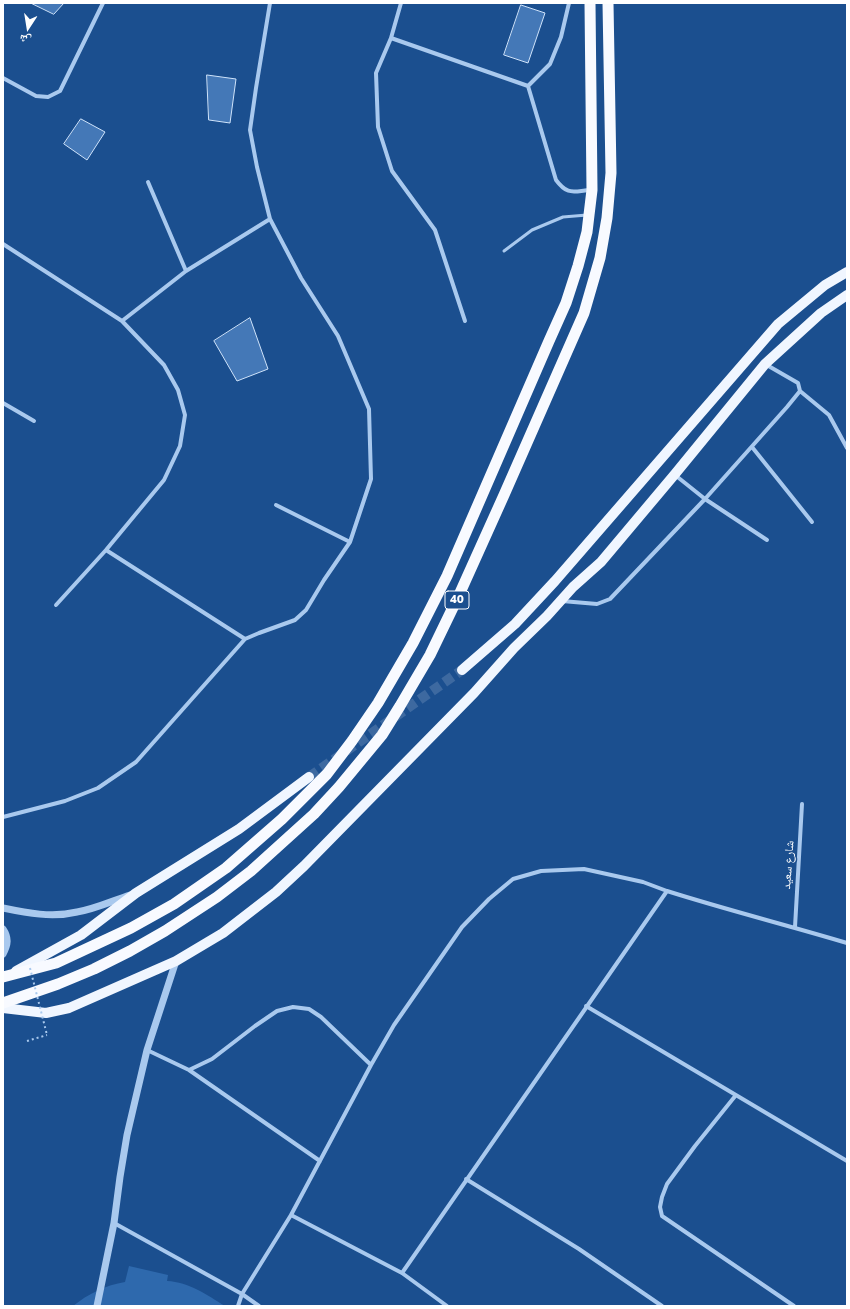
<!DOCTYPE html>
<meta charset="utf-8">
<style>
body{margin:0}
#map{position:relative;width:850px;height:1309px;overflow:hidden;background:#1b4f8f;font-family:"Golos Text","Noto Naskh Arabic",sans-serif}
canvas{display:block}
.frame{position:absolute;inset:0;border:4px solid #fff;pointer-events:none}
.north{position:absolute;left:8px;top:8px;width:40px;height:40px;-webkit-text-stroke:3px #1b4f8f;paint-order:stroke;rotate:192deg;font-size:11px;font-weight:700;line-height:16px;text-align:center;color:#fff}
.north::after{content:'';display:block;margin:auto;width:14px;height:18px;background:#fff;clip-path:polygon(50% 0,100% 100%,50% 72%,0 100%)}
</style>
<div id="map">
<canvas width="850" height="1309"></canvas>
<div class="frame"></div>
<div class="north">ش</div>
</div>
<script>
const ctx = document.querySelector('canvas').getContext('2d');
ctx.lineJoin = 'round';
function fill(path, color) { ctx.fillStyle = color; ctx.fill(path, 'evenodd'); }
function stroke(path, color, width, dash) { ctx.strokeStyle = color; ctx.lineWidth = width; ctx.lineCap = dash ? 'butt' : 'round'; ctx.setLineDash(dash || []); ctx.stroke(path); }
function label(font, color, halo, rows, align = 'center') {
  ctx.font = font + ' "Golos Text","Noto Naskh Arabic",sans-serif'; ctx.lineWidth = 3; ctx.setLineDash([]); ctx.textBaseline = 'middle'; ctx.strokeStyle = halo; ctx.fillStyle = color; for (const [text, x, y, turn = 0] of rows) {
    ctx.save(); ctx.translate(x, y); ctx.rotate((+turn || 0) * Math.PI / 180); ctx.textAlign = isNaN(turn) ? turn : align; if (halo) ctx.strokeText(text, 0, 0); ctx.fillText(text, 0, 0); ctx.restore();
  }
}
fill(new Path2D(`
 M 129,1266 L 168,1275 L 167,1281 C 189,1282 207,1295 225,1306 L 73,1306 C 88,1294 106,1285 125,1282 Z`), '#2e69ad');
const building = new Path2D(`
 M 31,3 L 64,3 L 54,14 Z
 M 521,5 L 545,13 L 528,63 L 504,55 Z
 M 207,75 L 236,79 L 230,123 L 209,120 Z
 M 81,119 L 105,132 L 87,160 L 64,144 Z
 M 250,318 L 268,369 L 237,381 L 214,341 Z`);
fill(building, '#4478b7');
stroke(building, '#cfe3fa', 1);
stroke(new Path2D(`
 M 309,777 L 462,670`), '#3d69a0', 10, [10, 5]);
stroke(new Path2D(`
 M 27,1041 L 47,1035`), '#a9c9ee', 2, [2, 3]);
stroke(new Path2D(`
 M 504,251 L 532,230 L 563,217 L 587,215`), '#a9c9ee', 3);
stroke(new Path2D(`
 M 401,3 L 391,38 L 376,73 L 378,127 L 392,171 L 435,230 L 465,321
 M 391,38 L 528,86 L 556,180 C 568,196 573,191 591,190
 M 3,78 L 36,96 L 48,97 L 60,91 L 103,3
 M 528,86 L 550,64 L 561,37 L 569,3
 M 148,182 L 186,271
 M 3,244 L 122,321 L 164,365 L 178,390 L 185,415 L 180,446 L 164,480 L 106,550 L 56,605
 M 122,321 L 186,271 L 270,219
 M 800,391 L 829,415 L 847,448
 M 3,403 L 34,421
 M 752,447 L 812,522
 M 675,475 L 705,499 L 767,540
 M 276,505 L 350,542
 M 106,550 L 245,639
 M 562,601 L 597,604 L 610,599 L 705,499 L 787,407 L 800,391 L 798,383 L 765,364
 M 3,817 L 65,801 L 98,788 L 136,762 L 245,639 L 259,633 L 295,620 L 306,610 L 324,580 L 350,542 L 371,479 L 369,409 L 338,336 L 301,278 L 270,219 L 257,167 L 250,130 L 256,88 L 270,3
 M 795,927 L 802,804
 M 586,1006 L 847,1161
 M 147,1050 L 189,1070 L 212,1059 L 255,1026 L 277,1011 L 293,1007 L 309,1009 L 321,1017 L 371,1065
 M 189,1070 L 320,1161
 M 736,1095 L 695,1146 L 667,1184 L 662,1197 L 660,1207 L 662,1216 L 794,1306
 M 466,1179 L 579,1249 L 662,1306
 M 291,1215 L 371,1065 L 394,1025 L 462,927 L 489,899 L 513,879 L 541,871 L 584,869 L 643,882 L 667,891
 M 114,1223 L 242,1294 L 259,1306
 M 402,1273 L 667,891 C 727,910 787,925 847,943
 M 238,1306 L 242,1294 L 291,1215 L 402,1273 L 447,1306`), '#a9c9ee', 4);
stroke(new Path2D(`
 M 3,908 C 27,913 52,918 77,912 C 95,909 112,901 130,895
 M 3,929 C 9,938 8,945 3,954
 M 97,1306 L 114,1223 L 120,1177 L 127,1135 L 147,1050 L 176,961`), '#a9c9ee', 7);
stroke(new Path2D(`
 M 462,670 L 515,624 L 555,581 L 778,324 L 825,285 L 847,272
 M 16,971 L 81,935 L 136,893 L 239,829 L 309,777
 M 3,1008 L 46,1013 L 69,1008 L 176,961 L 223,933 L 276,892 L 304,866 L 474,693 L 514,648 L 547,616 L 573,587 L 601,562 L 675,474 L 765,364 L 821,313 L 847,295`), '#f0f6ff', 10);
stroke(new Path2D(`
 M 3,977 L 56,963 L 131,928 L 174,904 L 226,868 L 282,819 L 327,774 L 352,741 L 378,703 L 413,643 L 447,576 L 549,341 L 566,303 L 578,266 L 587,232 L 589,215 L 592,190 L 590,3
 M 3,1003 L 58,984 L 94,969 L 130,951 L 165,931 L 217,897 L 251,871 L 314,814 L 339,787 L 382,735 L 400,706 L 430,655 L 459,595 L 504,495 L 584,313 L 600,258 L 607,218 L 611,173 L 608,3`), '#f8faff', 11);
stroke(new Path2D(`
 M 30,968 L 47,1035`), '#a9c9ee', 2, [2, 3]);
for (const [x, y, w] of [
 [457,600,24]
]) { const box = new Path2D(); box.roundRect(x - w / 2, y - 9, w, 18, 3); ctx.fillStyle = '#1b4f8f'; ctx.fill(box); stroke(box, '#fff', 1); }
label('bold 11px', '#fff', null, [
 ["40",457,600]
]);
label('12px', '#fff', '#1b4f8f', [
 ["شارع سعيد",788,865,-86]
]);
</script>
